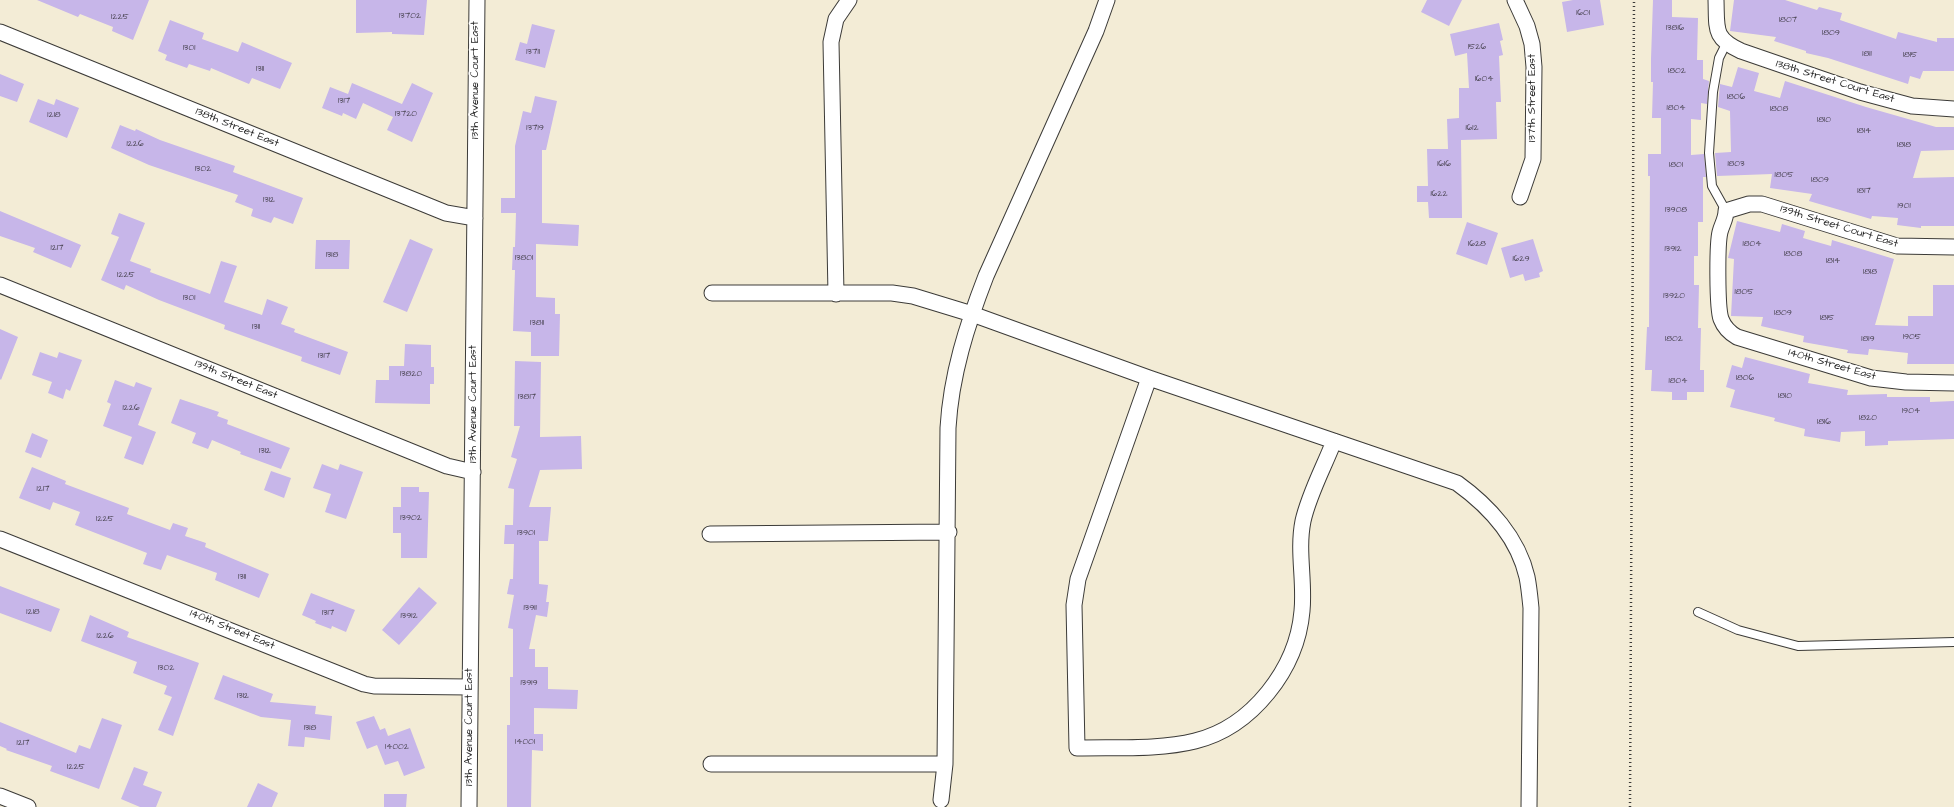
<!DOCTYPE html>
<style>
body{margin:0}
canvas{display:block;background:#f3ecd6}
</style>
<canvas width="1954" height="807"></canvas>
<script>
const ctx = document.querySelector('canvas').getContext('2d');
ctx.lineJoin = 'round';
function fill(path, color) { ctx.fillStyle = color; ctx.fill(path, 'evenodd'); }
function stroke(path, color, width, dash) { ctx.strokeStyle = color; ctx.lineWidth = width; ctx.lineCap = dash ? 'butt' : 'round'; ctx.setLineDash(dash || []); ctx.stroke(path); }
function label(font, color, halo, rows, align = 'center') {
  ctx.font = font + ' "Architects Daughter",sans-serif'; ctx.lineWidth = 3.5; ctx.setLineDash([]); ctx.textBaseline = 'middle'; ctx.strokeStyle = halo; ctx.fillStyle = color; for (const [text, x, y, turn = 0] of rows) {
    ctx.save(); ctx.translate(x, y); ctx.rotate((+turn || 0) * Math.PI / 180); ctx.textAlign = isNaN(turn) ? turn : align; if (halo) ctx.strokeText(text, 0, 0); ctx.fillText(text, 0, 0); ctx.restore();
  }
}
fill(new Path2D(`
 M 37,0 L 149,0 L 133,40 L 112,31 L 113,27 L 80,14 L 78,17 Z
 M 356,0 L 427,0 L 424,35 L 392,34 L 392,32 L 356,33 Z
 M 1427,0 L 1462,0 L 1449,26 L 1421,12 Z
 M 1573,0 L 1600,0 L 1604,25 L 1567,32 L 1562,2 Z
 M 1653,0 L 1672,0 L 1672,17 L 1698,18 L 1697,60 L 1703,60 L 1703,79 L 1709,81 L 1707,104 L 1701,103 L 1701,120 L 1691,119 L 1691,155 L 1704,154 L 1706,177 L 1703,177 L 1703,222 L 1698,222 L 1698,256 L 1694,256 L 1694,285 L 1699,285 L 1698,328 L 1701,328 L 1700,370 L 1704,370 L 1704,392 L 1687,392 L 1687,400 L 1672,400 L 1672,392 L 1651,391 L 1652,370 L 1645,370 L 1647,327 L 1649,327 L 1650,176 L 1648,176 L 1648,154 L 1661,154 L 1661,118 L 1652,118 L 1653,82 L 1651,82 L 1651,59 Z
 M 1734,0 L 1785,0 L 1817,10 L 1819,7 L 1842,13 L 1840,20 L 1896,39 L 1898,32 L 1937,42 L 1937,38 L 1954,38 L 1954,71 L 1923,71 L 1920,79 L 1910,76 L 1908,84 L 1828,58 L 1806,53 L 1806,51 L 1774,41 L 1776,37 L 1730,31 Z
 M 170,20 L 204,33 L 202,39 L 238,52 L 242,42 L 292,63 L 280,89 L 252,78 L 249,84 L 211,68 L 210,71 L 189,64 L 187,68 L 165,60 L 167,55 L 158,51 Z
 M 1499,23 L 1503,40 L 1500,41 L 1503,55 L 1499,56 L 1501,102 L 1496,102 L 1497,139 L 1461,140 L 1462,218 L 1429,218 L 1428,202 L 1417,202 L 1417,186 L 1428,186 L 1427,149 L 1448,149 L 1447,119 L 1459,118 L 1459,88 L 1469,88 L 1467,53 L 1455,56 L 1450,34 Z
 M 532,24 L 555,30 L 545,68 L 515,60 L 520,42 L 527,44 Z
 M 1738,67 L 1759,73 L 1754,91 L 1780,98 L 1785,81 L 1866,107 L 1936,127 L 1954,127 L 1954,150 L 1921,151 L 1913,178 L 1954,177 L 1954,226 L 1921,226 L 1921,228 L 1897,225 L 1898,218 L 1872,216 L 1871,219 L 1809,201 L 1812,194 L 1770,188 L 1772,174 L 1717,176 L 1715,153 L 1731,152 L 1730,111 L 1718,107 L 1720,84 L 1732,87 Z
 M 0,74 L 24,84 L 17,102 L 0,96 Z
 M 352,83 L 402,104 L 412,83 L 433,93 L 412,142 L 387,130 L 393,117 L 363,103 L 356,119 L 343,113 L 342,116 L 322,108 L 330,87 L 348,94 Z
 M 535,96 L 557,101 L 546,150 L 542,150 L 542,223 L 579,225 L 578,246 L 536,244 L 536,297 L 555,298 L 555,314 L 560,314 L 559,356 L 531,356 L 531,332 L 513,331 L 515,270 L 512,270 L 513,247 L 515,247 L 516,213 L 501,213 L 501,198 L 515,198 L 515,146 L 523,111 L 531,113 Z
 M 38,99 L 54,105 L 56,99 L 79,108 L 67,138 L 29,122 Z
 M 120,125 L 135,131 L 136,129 L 160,140 L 235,166 L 233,172 L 303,198 L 293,224 L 274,217 L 271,223 L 251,216 L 253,209 L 235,202 L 238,195 L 149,165 L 111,148 Z
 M 0,211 L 81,245 L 71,268 L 33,252 L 35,248 L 0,236 Z
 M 119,213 L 145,223 L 130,261 L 151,269 L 150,272 L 210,294 L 221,261 L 237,266 L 224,302 L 262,315 L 267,299 L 288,307 L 281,324 L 295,329 L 294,332 L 348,352 L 340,375 L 301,361 L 302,357 L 224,329 L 225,325 L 159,300 L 126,285 L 124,290 L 101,280 L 119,237 L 111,234 Z
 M 1737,221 L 1780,232 L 1782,224 L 1805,231 L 1803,238 L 1831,246 L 1832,240 L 1894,259 L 1875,325 L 1908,326 L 1908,316 L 1933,316 L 1933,285 L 1954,285 L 1954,364 L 1907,364 L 1908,353 L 1869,349 L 1868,355 L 1847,353 L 1848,350 L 1803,342 L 1804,336 L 1761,326 L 1763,317 L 1731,316 L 1734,259 L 1728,258 Z
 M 1467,222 L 1498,233 L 1487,265 L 1456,254 Z
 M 410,239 L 433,249 L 407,312 L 383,302 Z
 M 1533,239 L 1543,271 L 1539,273 L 1540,277 L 1525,281 L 1523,274 L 1510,278 L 1501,248 Z
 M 316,240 L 350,240 L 349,269 L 315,269 Z
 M 0,329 L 18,337 L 1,380 L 0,379 Z
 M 405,344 L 431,345 L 431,367 L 434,367 L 434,384 L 430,384 L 430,404 L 375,403 L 376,380 L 389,380 L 389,366 L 404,366 Z
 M 40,352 L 57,358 L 59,352 L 82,360 L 70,391 L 66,389 L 63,399 L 48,393 L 52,382 L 32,375 Z
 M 1745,357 L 1810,374 L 1808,383 L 1848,390 L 1847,395 L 1887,394 L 1887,397 L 1930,397 L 1930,402 L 1954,401 L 1954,439 L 1888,441 L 1888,445 L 1865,446 L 1865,431 L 1841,432 L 1840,442 L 1804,436 L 1805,429 L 1774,421 L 1775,418 L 1730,407 L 1735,390 L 1726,387 L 1732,365 L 1742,368 Z
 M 515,361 L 541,362 L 540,437 L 581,436 L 582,469 L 540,470 L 529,507 L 551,507 L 548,541 L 539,541 L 539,584 L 548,585 L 546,602 L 549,602 L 547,617 L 536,615 L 529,649 L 535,649 L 535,667 L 548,667 L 548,689 L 578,690 L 577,709 L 534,708 L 534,734 L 543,734 L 543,751 L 532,750 L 531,807 L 507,807 L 507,725 L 510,725 L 510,677 L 513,677 L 513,629 L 508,628 L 514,595 L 507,594 L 510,579 L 513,579 L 514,544 L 504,544 L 505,525 L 513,525 L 514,489 L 508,488 L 517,459 L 511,457 L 520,426 L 514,426 Z
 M 115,380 L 134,387 L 136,382 L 152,388 L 138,425 L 156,432 L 143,465 L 124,458 L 132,437 L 103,426 L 111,404 L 107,402 Z
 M 180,399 L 219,412 L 217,416 L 228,420 L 227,424 L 290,448 L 281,469 L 240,454 L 241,452 L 212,440 L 208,449 L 192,443 L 196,433 L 171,423 Z
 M 32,433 L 48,440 L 41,458 L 25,452 Z
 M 322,464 L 338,470 L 340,464 L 363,472 L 346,519 L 325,512 L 331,494 L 313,488 Z
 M 32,467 L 66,481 L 65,484 L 129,508 L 127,514 L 170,530 L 173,523 L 188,528 L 185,536 L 206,543 L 205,547 L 269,574 L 259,598 L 215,580 L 217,573 L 167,555 L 161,570 L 143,564 L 147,553 L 75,525 L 80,512 L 53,502 L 50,510 L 19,498 Z
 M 271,471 L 291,478 L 284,498 L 264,490 Z
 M 401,487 L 419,487 L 419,492 L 429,492 L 427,558 L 401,558 L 401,533 L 393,533 L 393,507 L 401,507 Z
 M 0,586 L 60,609 L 51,632 L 0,613 Z
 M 419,587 L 437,603 L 399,645 L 382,630 Z
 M 311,593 L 355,610 L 346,632 L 332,626 L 331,629 L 315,623 L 316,621 L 302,615 Z
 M 90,615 L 129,632 L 127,637 L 199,663 L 173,736 L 158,730 L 172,697 L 164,694 L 167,686 L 133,673 L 137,662 L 81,641 Z
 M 223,675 L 273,694 L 270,702 L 316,706 L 315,714 L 332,716 L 330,740 L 305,737 L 304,747 L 288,746 L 291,720 L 261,717 L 214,699 Z
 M 374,716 L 380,730 L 385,728 L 388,736 L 410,728 L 425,768 L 404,776 L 398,761 L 385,765 L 377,745 L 367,749 L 356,722 Z
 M 102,718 L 122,725 L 99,789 L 50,771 L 52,766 L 6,750 L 7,749 L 0,746 L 0,722 L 76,753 L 79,745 L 90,749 Z
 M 134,767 L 148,772 L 143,785 L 162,792 L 156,807 L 140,807 L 121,799 Z
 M 258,783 L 278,793 L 272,807 L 247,807 Z
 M 384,794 L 407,794 L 406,807 L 384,807 Z`), '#c7b6e9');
const service = new Path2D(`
 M 1726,44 L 1719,58 L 1713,92 L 1709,153 L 1712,186 L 1726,211
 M 1698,612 L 1738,630 L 1798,646 L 1954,642`);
const minor = new Path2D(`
 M 1515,0 L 1527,26 L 1532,44 L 1534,67 L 1533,159 L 1520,197
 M 1716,0 C 1717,29 1713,38 1741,51 L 1860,92 L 1912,106 L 1954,109
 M 0,32 L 446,213 L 475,218
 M 1954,247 L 1897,246 L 1762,204 L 1749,204 L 1726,211 C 1726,219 1722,224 1720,232 C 1717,244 1717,308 1721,319 C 1724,327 1730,333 1737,337 L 1871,378 L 1906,382 L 1954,383
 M 0,285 L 447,466 L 473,472
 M 712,293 L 892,293 L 913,296 L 972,314 L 1149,378 L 1457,483 C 1489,506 1518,538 1527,577 C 1529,587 1530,598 1531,608 L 1529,807
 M 836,294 L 831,42 L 836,19 L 849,0
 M 1149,378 L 1078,579 L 1074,605 L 1077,748 C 1113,747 1160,750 1195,741 C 1252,727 1297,669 1302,611 C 1305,581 1297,551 1303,521 C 1309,494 1324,467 1334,441
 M 710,534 L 949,532
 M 0,539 L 364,684 L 374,686 L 470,687
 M 711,764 L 945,764
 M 0,796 L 28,807
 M 941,800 L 945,764 L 948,428 C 951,375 967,325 986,276 L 1096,31 L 1107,0
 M 469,807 L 477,0`);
stroke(service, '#3c3b38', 10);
stroke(minor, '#3c3b38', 17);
stroke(new Path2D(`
 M 1630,807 L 1634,0`), '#3c3b38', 2.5, [1, 3]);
stroke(service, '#fff', 8);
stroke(minor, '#fff', 15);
label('9px', '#47424f', null, [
 ["1601",1583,13],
 ["13702",410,16],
 ["1225",120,17],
 ["1807",1788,20],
 ["13816",1675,28],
 ["1809",1831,33],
 ["1526",1477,47],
 ["1301",189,48],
 ["13711",533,52],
 ["1811",1867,54],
 ["1815",1910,55],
 ["1311",260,69],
 ["1802",1677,71],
 ["1604",1484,79],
 ["1806",1736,97],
 ["1317",344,101],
 ["1804",1676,108],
 ["1808",1779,109],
 ["13720",406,114],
 ["1218",54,115],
 ["1810",1824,120],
 ["13719",535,128],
 ["1612",1472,128],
 ["1814",1864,131],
 ["1226",135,144],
 ["1818",1904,145],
 ["1616",1444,164],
 ["1803",1736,164],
 ["1801",1676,165],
 ["1302",203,169],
 ["1805",1784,175],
 ["1809",1820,180],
 ["1817",1864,191],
 ["1622",1439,194],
 ["1312",269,200],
 ["1901",1904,206],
 ["13908",1676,210],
 ["1628",1477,244],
 ["1804",1752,244],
 ["1217",57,248],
 ["13912",1673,249],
 ["1808",1793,254],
 ["1318",332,255],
 ["13801",524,258],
 ["1629",1521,259],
 ["1814",1833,261],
 ["1818",1870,272],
 ["1225",126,275],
 ["1805",1744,292],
 ["13920",1674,296],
 ["1301",189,298],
 ["1809",1783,313],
 ["1815",1827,318],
 ["13811",537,323],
 ["1311",256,327],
 ["1905",1912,337],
 ["1802",1674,339],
 ["1819",1868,339],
 ["1317",324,356],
 ["13820",411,374],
 ["1806",1745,378],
 ["1804",1678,381],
 ["1810",1785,396],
 ["13817",527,397],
 ["1226",131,408],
 ["1904",1911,411],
 ["1820",1868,418],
 ["1816",1824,422],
 ["1312",265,451],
 ["1217",43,489],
 ["13902",411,518],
 ["1225",105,519],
 ["13901",526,533],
 ["1311",242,577],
 ["13911",530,608],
 ["1218",33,612],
 ["1317",328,613],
 ["13912",409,616],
 ["1226",105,636],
 ["1302",166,668],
 ["13919",529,683],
 ["1312",243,696],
 ["1318",310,728],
 ["14001",525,742],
 ["1217",23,743],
 ["14002",397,747],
 ["1225",76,767]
]);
label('11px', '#1c1c1c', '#fff', [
 ["13th Avenue Court East",476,80,-90],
 ["138th Street Court East",1835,82,17],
 ["137th Street East",1533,98,-90],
 ["138th Street East",237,128,22],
 ["139th Street Court East",1839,227,17],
 ["140th Street East",1832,365,16],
 ["139th Street East",236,380,22],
 ["13th Avenue Court East",474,404,-90],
 ["140th Street East",232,630,22],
 ["13th Avenue Court East",470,727,-90]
]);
</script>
